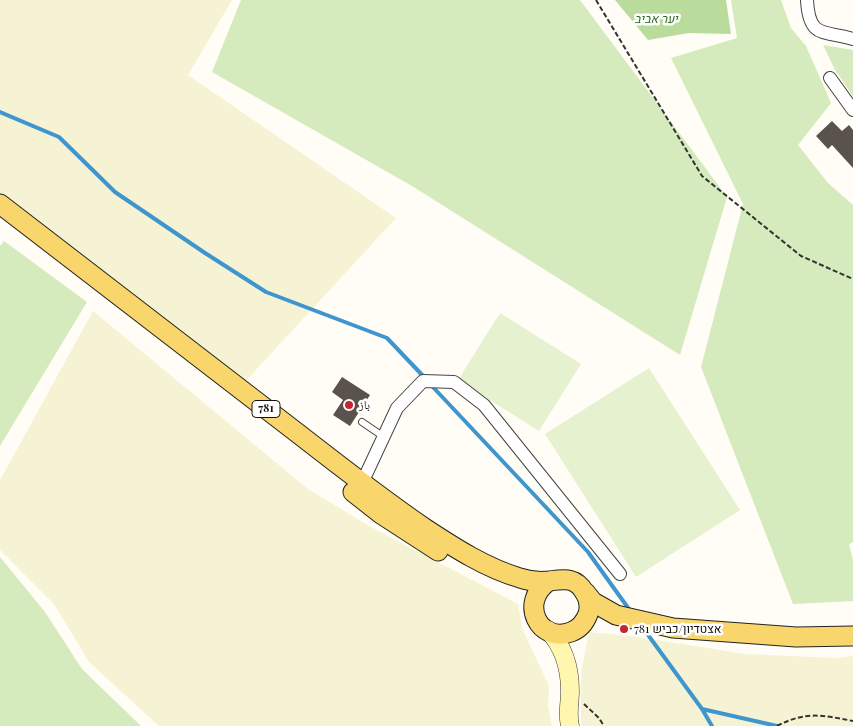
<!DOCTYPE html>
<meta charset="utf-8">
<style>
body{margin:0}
canvas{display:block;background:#fffdf5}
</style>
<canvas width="853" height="726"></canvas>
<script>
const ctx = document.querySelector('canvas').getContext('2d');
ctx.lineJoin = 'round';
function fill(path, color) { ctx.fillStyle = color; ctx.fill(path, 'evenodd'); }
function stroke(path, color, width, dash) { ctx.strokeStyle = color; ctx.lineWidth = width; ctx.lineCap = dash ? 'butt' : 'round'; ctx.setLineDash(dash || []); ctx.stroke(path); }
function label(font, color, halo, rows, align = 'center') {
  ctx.font = font + ' "Playfair Display","Noto Naskh Arabic",Heebo,serif'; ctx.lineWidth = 5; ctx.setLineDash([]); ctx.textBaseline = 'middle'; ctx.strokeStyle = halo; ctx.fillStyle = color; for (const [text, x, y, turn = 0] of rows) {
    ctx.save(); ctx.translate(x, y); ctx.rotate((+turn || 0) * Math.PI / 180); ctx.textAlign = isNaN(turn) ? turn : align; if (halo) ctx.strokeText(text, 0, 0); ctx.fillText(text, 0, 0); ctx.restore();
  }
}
fill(new Path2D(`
 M 0,0 L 232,0 L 188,75 L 396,218 L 243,384 L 0,194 Z
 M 93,311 L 308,489 L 369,526 L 518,604 L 522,628 L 549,686 L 548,705 L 552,726 L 159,726 L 89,662 L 54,604 L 0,550 L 0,480 Z
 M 589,632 L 631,636 L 746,654 L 837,658 L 853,656 L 853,726 L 582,726 L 581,722 L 581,673 Z`), '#f6f3d4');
fill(new Path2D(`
 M 241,0 L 580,0 L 727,197 L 680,355 L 412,186 L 212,72 Z
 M 731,0 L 781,0 L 791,28 L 806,46 L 831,103 L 798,145 L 828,183 L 853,205 L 853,542 L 849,544 L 853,560 L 853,601 L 793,604 L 701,367 L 743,204 L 671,58 L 737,38 Z
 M 823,45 L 853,50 L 853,96 L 835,70 Z
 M 4,241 L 87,302 L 0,446 L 0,246 Z
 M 0,557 L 45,612 L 82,669 L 141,726 L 0,726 Z`), '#d5ebbd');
fill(new Path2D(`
 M 615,0 L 726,0 L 731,34 L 689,33 L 648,40 Z`), '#b9dc9c');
fill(new Path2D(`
 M 500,313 L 581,364 L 539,431 L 458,380 Z
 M 649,368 L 740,510 L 636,577 L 545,434 Z`), '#e6f2cf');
stroke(new Path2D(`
 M 0,112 L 59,137 L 115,192 L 205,253 L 266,292 L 387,338 L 425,378
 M 431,385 L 588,552 L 631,612
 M 643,628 L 702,709 L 712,726
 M 702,709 L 777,726`), '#3f96cf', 4);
fill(new Path2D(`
 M 832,121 L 842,131 L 849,125 L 853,130 L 853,168 L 832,145 L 828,149 L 816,136 Z
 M 342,377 L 370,395 L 350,426 L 333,415 L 343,400 L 332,392 Z`), '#5a524d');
const lane = new Path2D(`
 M 362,422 L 384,437`);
const street = new Path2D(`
 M 807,0 C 809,40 825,30 853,39
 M 830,78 L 853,110
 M 362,489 L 362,483 L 397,408 L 423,381 L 454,382 L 484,405 L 620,574`);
const secondary = new Path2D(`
 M 548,630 C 564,647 570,668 570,691 C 570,703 567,714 570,726`);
const primary = new Path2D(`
 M 0,204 C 100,281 200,358 300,435 C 341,467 382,499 426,529 C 455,548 486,568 520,578 C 529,581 539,582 549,581 C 565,579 576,577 585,593 C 589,599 590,607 588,614 C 585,622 579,629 571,632 C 539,644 518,602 549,581
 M 353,492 L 381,514 L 438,551
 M 585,592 L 593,602 L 616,615 L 673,628 L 796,637 L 853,636`);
stroke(lane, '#444', 8);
stroke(street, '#444', 14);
stroke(secondary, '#333', 19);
stroke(primary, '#222', 21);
stroke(new Path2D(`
 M 596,0 L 702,176 L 801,256 L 853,279
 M 584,704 L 599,718 L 604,726
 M 777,726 C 806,711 822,715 853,721`), '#333', 2, [5, 2.5]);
stroke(lane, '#fff', 6);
stroke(street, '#fff', 12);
stroke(secondary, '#fff6b0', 18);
stroke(primary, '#f9d66b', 19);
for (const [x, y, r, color] of [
 [349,405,5,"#c4262e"],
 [624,629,5,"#c4262e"]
]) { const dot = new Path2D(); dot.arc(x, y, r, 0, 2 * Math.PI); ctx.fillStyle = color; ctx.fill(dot); stroke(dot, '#fff', 2); }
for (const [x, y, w] of [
 [266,409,28]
]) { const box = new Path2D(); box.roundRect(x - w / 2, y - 8.5, w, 17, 4); ctx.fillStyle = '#fff'; ctx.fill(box); stroke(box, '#111', 1); }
label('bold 11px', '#111', null, [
 ["781",266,409]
]);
label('italic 12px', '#2f6b1f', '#fff', [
 ["יער אביב",656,19]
]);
label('12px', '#111', '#fff', [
 ["باز",359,405],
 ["אצטדיון/כביש 781",634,629]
], 'left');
</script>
